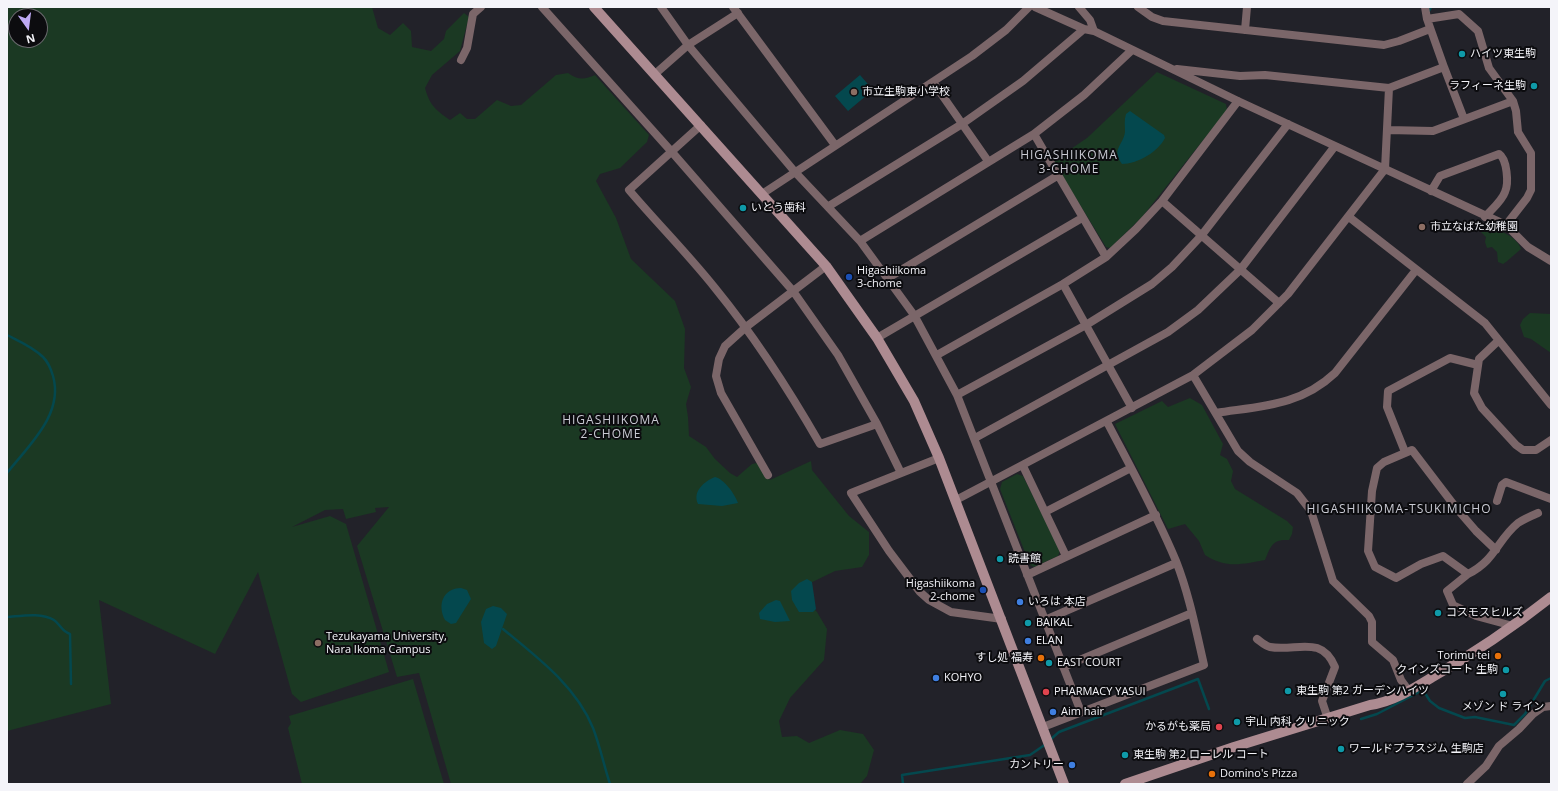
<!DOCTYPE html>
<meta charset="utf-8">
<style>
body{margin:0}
#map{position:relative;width:1558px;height:791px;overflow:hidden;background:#222229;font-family:"Open Sans",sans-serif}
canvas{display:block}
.frame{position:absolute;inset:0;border:8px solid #f4f4f9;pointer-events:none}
.north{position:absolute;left:8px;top:8px;width:40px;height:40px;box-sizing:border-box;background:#0c0c0f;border:1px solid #69696d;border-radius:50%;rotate:166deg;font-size:11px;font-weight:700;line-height:16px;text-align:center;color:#f4f4f9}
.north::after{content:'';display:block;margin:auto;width:14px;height:18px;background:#bea9f4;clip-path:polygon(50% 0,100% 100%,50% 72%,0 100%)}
</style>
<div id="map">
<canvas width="1558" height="791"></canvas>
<div class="frame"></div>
<div class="north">N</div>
</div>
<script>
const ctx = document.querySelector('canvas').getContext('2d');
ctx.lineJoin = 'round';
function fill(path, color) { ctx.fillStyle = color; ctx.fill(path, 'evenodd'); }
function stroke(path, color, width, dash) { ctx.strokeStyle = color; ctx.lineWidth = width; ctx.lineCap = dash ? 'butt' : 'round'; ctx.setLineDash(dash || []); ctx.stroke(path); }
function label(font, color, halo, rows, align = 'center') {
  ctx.font = font + ' "Open Sans","Noto Sans JP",sans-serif'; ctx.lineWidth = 4; ctx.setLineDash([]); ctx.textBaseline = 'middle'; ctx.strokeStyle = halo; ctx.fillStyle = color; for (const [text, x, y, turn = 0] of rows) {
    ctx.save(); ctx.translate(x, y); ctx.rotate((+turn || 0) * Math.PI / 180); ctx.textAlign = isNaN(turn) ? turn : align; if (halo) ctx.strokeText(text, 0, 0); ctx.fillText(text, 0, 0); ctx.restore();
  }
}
fill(new Path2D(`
 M 7,7 L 372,7 L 378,28 L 390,35 L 403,23 L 411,31 L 412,47 L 431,51 L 444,39 L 446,31 L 464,13 L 469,17 L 460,51 L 432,75 L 425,88 C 430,106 436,110 450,120 L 460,113 L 467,119 L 475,119 L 497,100 L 511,106 L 521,105 L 556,75 L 568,73 C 578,80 584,80 595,75 L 649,135 L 647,142 L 620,168 L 600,174 L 596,181 L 616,218 L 631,259 L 675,301 L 685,329 L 684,368 L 691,387 L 686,404 L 688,417 L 689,436 L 706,447 L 715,459 L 730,473 L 737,477 L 752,464 L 757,463 L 770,480 L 811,461 L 812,470 L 849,516 L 869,532 L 869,555 L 862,567 L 835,571 L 796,590 L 817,612 L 827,629 L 824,660 L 790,698 L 779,721 L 782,737 L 797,736 L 809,743 L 840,730 L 863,734 L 874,750 L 867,776 L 860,784 L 451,784 L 419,673 L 397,677 L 357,546 L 389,507 L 375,508 L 376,512 L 346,519 L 343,509 L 325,510 L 292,527 L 330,516 L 346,524 L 389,672 L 301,702 L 292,694 L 258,572 L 215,654 L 99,600 L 111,704 L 7,731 ZM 16,16 L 40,16 L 40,40 L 16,40 Z
 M 1157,72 L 1226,104 L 1227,110 L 1142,217 L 1110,248 L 1106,247 L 1053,161 L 1087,138 Z
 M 1482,223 C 1495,230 1516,234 1521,249 L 1506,262 L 1503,264 L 1498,262 L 1497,252 L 1492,247 L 1487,248 L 1485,242 L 1486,237 L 1481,232 Z
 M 1530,313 L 1551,314 L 1551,353 L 1531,339 L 1524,337 L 1520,325 L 1523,319 Z
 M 1190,398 L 1202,405 L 1223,444 L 1220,455 L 1227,459 L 1233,471 L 1231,481 L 1235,489 L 1287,521 L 1293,527 L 1292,534 L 1289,540 C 1272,539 1271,546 1265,560 C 1242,564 1227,569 1205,555 L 1199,541 L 1185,524 L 1168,529 L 1115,424 L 1162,401 L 1168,407 Z
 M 1017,474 L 1023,476 L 1060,551 L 1058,556 L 1034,567 L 1030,565 L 1000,489 L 1002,482 Z
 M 413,679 L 444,784 L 302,784 L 288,728 L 291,723 L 289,716 Z`), '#1b3923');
fill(new Path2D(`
 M 860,75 L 873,90 L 848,111 L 835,96 Z
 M 1130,111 L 1164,135 L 1165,138 C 1158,152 1137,164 1122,164 C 1111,149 1123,146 1125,132 C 1125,126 1124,120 1126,114 Z
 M 715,477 C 724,479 735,494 738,503 L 722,506 L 698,504 C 692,491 705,481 715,477 Z
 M 807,579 L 812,582 L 816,609 L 813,612 L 799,612 L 792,600 L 791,591 L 799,583 Z
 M 461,588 L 467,590 L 471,599 L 456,623 L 451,624 L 445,620 C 437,605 443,588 461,588 Z
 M 776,600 L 780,601 L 790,621 L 775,622 L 760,619 L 759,613 L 767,604 Z
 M 493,606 L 501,608 L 507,614 L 496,646 L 492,649 L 484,643 L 481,622 L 486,609 Z`), '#04484e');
stroke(new Path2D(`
 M 1429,11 L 1431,7
 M 7,335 C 19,341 33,347 43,357 C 48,362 51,369 53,376 C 64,414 29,445 7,473
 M 7,617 C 21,616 41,612 54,620 C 60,624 62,632 70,634 L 71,684
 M 503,629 C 537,657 576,686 593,728 C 600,746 604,766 610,784
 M 1361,719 L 1377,714 L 1423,690 L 1430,701 L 1439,708 L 1465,718 L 1475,717 L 1514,725 L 1525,714 L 1545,681 L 1551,678
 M 1051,739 L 1059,732 L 1198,679 L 1209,709
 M 903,784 L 902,775 L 1030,755 L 1046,744`), '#04484e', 2.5);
stroke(new Path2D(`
 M 542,7 L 671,151 L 793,291 L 838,355 L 877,424 L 901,473
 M 661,7 L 688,45 L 795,172 L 860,241 L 914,315 L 957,395 L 1081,712
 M 733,7 L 835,145
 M 1035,7 L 1084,29 L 1094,31 L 1238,101 L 1506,225 L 1528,247 L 1551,261
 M 1079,7 L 1090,20 L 1094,31
 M 1138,7 L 1152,17 L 1163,21 L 1384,45 L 1399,41 L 1430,29
 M 1427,19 L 1459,14 L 1478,31 L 1489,68 L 1513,101 L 1516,111 L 1518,132 L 1531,153 L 1531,190 L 1527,198 L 1506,225
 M 1245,30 L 1247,7
 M 461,60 L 467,48 L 473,14 L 481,7
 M 1444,67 L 1464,119
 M 1177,69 L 1240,76 L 1265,75 L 1389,88 L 1444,67 L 1427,19 L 1425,7
 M 655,74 L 688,45 L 738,13
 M 933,82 L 988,161
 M 701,125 L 629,190 C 657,223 688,254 715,288 C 755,337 789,390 820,444 L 877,424
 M 1388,130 L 1433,131 L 1513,101
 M 1034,134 L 1106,257
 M 1431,191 L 1440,176 L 1499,154 C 1507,159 1509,183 1505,192 C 1502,201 1491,210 1485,217
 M 762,194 L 972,56 L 1006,30 L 1029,7
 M 1162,201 L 1279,303
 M 829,206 L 962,124 L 1023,81 L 1084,29
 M 1349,217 L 1485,323 L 1551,405
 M 860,241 L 1034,134 L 1084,95 L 1132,50
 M 888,278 L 1057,176
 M 1063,284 L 1132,408
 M 877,338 L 1082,218
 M 1498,341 L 1479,359 L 1474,393 L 1482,408 L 1516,445 L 1523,450 L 1536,450 L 1551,440
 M 937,355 L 1063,284 L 1106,257 L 1136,229 L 1162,201 L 1238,101
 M 1193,375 L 1238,451 L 1250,462 L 1297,493 L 1311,511 L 1333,581 L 1369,616 L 1372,622 L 1372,642 L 1393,660 L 1401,680 L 1409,691
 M 957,395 L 1086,325 L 1152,284 L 1172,267 L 1201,236 L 1288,124
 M 1216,413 C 1261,406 1300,406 1335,373 L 1416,270
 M 975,438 L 1168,332 L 1198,310 L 1240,270 L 1335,146
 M 1405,452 L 1387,407 L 1388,391 L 1450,358 L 1478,365
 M 939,458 L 851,493 L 889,551 L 920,592 L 929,600 L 951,612 L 1002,619
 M 1023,466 L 1066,556
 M 768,475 L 721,393 L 716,376 L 719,359 L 725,346 L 746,327 L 826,266
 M 956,500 L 1193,375 L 1252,330 L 1288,294 L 1385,169 L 1389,88
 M 1497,501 L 1502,485 L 1506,482 L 1551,499
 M 1045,512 L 1131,468
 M 1496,550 L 1476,531 L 1457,509 L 1412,450 L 1384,462 L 1377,468 L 1372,491 L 1368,551 L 1375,567 L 1396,578 L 1421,564 L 1443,556 L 1468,574 C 1496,560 1497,540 1518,523 C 1524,519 1531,516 1538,513
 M 1468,574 L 1447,591 L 1453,605 L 1476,616 L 1513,626
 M 1027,575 L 1156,515
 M 1045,620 L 1176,563
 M 1257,639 C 1261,642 1265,646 1270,647 C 1296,652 1321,634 1335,667 L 1322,701 L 1328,719
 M 1063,667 L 1192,613
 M 1043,727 L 1204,665 C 1196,630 1189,594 1176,561 C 1156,513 1131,468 1107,422
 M 1467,784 L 1486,766 L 1499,746 L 1519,729 L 1533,714 L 1543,707 L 1551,706`), '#7b6669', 8);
stroke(new Path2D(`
 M 594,7 L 826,266 L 877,338 L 914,401 L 939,458 L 1064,784
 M 1125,784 L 1234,747 L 1370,705 C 1392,702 1413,689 1431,678 C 1473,654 1513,627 1551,597`), '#ad8b91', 10);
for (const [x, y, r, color] of [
 [1462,54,4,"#0f9aa8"],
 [1534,86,4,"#0f9aa8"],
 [854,92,4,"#8d6e63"],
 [743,208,4,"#0f9aa8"],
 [1422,227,4,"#8d6e63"],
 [849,277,4,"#1a4fb4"],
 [1000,559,4,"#0f9aa8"],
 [983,590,4,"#1a4fb4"],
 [1020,602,4,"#3f7fe0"],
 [1438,613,4,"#0f9aa8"],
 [1028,623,4,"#0f9aa8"],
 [1028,641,4,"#3f7fe0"],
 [318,643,4,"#8d6e63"],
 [1498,656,4,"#e8710a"],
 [1041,658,4,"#e8710a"],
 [1049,663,4,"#0f9aa8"],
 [1506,670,4,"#0f9aa8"],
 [936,678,4,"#3f7fe0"],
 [1288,691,4,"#0f9aa8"],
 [1046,692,4,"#e0444e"],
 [1503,694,4,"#0f9aa8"],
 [1053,712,4,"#3f7fe0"],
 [1237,722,4,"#0f9aa8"],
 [1219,727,4,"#e0444e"],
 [1341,749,4,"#0f9aa8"],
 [1125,755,4,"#0f9aa8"],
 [1072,765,4,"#3f7fe0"],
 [1212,774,4,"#e8710a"]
]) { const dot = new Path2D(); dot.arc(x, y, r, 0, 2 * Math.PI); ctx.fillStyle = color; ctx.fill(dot); stroke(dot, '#0c0c0f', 1.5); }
label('11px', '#f4f4f9', '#0c0c0f', [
 ["ハイツ東生駒",1470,54],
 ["ラフィーネ生駒",1526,86,"right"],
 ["市立生駒東小学校",862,92],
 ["いとう歯科",751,208],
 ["市立なばた幼稚園",1430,227],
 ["Higashiikoma",857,271],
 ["3-chome",857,284],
 ["読書館",1008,559],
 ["Higashiikoma",975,584,"right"],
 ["2-chome",975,597,"right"],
 ["いろは 本店",1028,602],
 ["コスモスヒルズ",1446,613],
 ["BAIKAL",1036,623],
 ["Tezukayama University,",326,637],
 ["Nara Ikoma Campus",326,650],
 ["ELAN",1036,641],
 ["Torimu tei",1490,656,"right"],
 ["すし処 福寿",1033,658,"right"],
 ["EAST COURT",1057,663],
 ["クインズコート 生駒",1498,670,"right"],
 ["KOHYO",944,678],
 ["東生駒 第2 ガーデンハイツ",1296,691],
 ["PHARMACY YASUI",1054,692],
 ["メゾン ド ライン",1503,707,"center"],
 ["Aim hair",1061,712],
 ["宇山 内科 クリニック",1245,722],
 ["かるがも薬局",1211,727,"right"],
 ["ワールドプラスジム 生駒店",1349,749],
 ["東生駒 第2 ローレル コート",1133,755],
 ["カントリー",1064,765,"right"],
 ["Domino's Pizza",1220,774]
], 'left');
ctx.letterSpacing = '1px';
label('12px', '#c9cad3', '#0c0c0f', [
 ["HIGASHIIKOMA",1069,156],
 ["3-CHOME",1069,170],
 ["HIGASHIIKOMA",611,421],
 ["2-CHOME",611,435],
 ["HIGASHIIKOMA-TSUKIMICHO",1399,510]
]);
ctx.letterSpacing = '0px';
</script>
